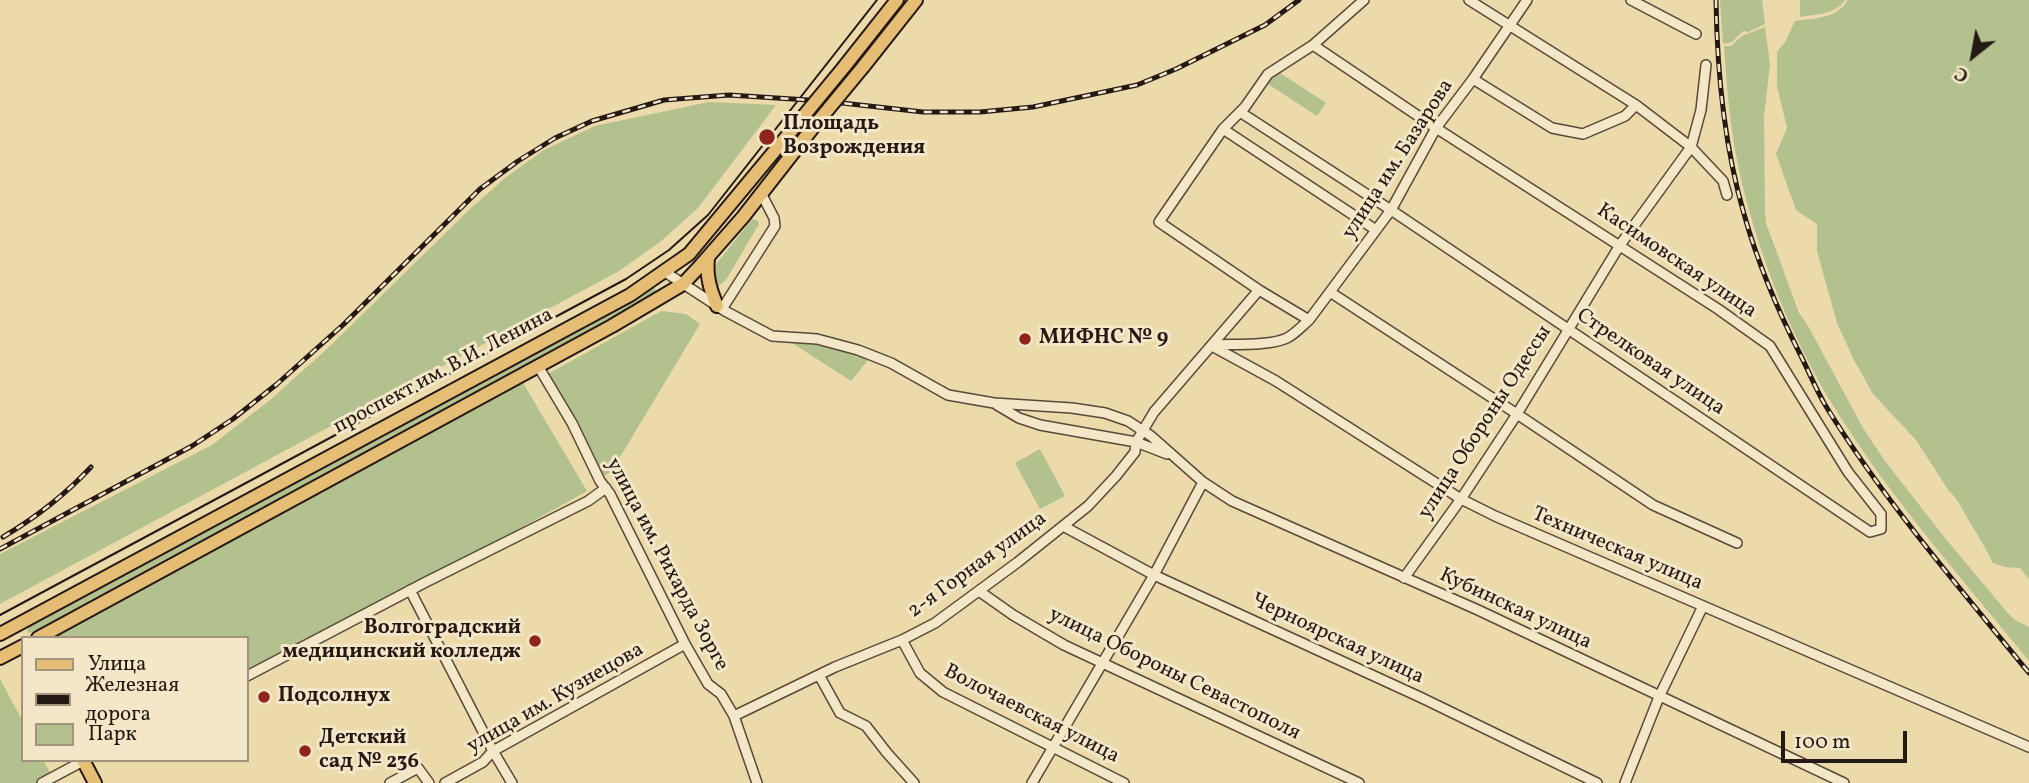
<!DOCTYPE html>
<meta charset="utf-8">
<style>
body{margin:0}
#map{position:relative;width:2029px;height:783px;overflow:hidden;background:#ecdaaa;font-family:Vollkorn,serif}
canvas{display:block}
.legend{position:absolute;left:21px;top:636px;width:228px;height:126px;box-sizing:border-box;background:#f3e7c8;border:2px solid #a19580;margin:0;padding:9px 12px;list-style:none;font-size:21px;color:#251915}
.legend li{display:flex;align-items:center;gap:14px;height:35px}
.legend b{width:35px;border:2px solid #a19580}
.north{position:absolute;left:1938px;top:21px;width:70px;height:70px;-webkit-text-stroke:5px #f3e7c8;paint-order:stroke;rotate:211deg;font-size:19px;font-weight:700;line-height:28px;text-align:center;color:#251915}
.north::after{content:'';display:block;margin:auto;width:24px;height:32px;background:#251915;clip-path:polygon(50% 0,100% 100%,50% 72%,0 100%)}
.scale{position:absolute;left:1781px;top:731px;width:126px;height:32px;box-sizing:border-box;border:4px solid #251915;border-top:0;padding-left:9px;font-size:21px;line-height:24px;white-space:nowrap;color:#251915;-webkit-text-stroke:5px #f3e7c8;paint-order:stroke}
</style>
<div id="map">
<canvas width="2029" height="783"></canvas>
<ul class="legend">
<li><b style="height:9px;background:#e6bd75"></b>Улица</li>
<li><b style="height:9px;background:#251915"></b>Железная дорога</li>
<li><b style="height:19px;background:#b2c18d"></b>Парк</li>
</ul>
<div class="north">С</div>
<div class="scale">100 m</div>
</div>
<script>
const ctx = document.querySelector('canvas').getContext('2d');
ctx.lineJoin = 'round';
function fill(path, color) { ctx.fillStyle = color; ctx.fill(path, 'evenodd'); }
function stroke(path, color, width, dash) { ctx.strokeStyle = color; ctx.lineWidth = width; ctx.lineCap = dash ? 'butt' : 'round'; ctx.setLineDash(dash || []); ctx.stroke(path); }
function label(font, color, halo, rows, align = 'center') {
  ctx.font = font + ' Vollkorn,serif'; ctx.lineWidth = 6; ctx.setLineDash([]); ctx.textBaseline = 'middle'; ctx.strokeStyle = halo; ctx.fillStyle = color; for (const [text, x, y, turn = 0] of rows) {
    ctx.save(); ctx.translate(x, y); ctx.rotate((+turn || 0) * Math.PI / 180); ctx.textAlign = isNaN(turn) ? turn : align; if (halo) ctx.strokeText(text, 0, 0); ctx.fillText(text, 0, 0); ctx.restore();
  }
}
fill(new Path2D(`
 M 1720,0 L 1762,0 L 1765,24 L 1748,32 L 1743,31 L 1732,42 L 1723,44 Z
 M 1800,0 L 1845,0 C 1835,15 1816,14 1800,17 Z
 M 1848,0 L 2029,0 L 2029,579 L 2020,568 L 2005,567 L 1993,563 C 1986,549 1979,537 1971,524 C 1963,512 1960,501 1949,491 L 1916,440 L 1873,394 L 1854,360 L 1837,323 L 1817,251 L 1817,224 L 1796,210 L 1776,154 L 1787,128 L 1777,86 L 1777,52 L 1785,42 L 1795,21 C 1816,18 1836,19 1848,0 Z
 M 1765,27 L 1770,64 L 1764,116 L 1765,212 L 1766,223 L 1799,313 L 1807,324 L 1863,428 L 1885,461 L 1945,538 L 2007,612 L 2015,620 L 2029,627 L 2029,661 C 1960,576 1886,493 1829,399 C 1790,333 1760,258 1742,183 C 1731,138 1727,92 1724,46 L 1731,46 L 1742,36 Z
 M 1277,71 L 1326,103 L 1317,116 L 1268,84 Z
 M 709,102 L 776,105 L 698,208 L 660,242 L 619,271 L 0,604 L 0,554 L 212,445 L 270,400 L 328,348 L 469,210 L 505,178 L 544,150 L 595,126 Z
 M 752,219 L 757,220 L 759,224 L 726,280 L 715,289 L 713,268 Z
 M 654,288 L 657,292 L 654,296 L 33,632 L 28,633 L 27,630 L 30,626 Z
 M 661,311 L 686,314 L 700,324 L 611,472 L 604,476 L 596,473 L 546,375 Z
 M 786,339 L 815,340 L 871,356 L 851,381 Z
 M 523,383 L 587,491 L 411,589 L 247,673 L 247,638 L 41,638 Z
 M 1040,449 L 1065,496 L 1040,509 L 1015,463 Z
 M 0,679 L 23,722 L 23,760 L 43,760 L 52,776 L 39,783 L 0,783 Z`), '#b2c18d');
const minor = new Path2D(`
 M 1469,0 L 1636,105 L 1691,147 L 1723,181 L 1727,195
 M 1631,0 L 1696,34
 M 1473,79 L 1552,128 L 1583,134 L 1625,116 L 1636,105
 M 1240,112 L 1391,210 L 1870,532 L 1881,529 L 1881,514 L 1848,472 L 1770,346 L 1718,309 L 1436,128 L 1313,45
 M 1223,129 L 1376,230
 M 665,272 L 725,311 L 772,336 L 817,339 L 858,350 L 891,363 L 948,395 L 994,403 L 1072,408 L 1105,413 L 1128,421 L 1151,436 L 1203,482 L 1232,501 L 1478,610 L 1844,783
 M 1330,292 L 1517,414 L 1653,505 L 1737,543
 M 722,309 L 775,226 L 774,218 L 761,193
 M 1309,320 L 1259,290 L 1159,222 L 1223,129 L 1245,107 L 1268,74 L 1313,45 L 1364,0
 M 1213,345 C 1233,344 1271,346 1287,338 C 1295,334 1302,326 1309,320 L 1391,210 L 1436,128 L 1473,79 L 1527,0
 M 1212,346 L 1276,381 L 1461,499 L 1495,516 L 2029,747
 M 538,366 L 572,423 L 600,481 L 610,494 L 685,644 L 708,684 L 721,694 L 734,716 L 757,783
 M 997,405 L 1019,418 L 1040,425 L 1136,442 L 1167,454
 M 1063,526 L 1154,575 L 1422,698 L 1597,783
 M 1404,578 L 1461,499 L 1517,414 L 1620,245 L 1691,147 L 1701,110 L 1706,65
 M 410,590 L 493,751 L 512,783
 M 979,591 L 1013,615 L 1064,645 L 1359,783
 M 902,640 L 920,673 L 943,692 L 1124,783
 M 819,675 L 840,713 L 866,726 L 887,753 L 914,783
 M 247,676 L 426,582 L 588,501 L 606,488
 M 734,716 L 835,667 L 902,640 L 935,623 L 1018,562 L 1088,506 L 1116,476 L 1135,452 L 1136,442 L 1154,412 L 1259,290
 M 42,783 L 85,760
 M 390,783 L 418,768 L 429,783
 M 445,783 L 483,762 L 493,751 L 685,644
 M 1032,783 L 1154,575 L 1203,482
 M 1625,783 L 1659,697 L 1703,606`);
const major = new Path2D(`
 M 844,67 L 897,0
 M 863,67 L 916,0
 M 708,259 C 706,276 710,289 717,306
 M 0,634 L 630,295 L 689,254 L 797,124
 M 38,638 L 612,326 L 683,284 L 700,266 L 743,217 L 811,130
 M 0,658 L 23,646
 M 83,760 L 95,783`);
stroke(minor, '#57493a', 12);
stroke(major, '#251915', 16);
stroke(minor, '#f3e7c8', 9);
stroke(major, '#e6bd75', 12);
stroke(new Path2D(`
 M 0,615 L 626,279 L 669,250 L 708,215 L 877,0`), '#251915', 2);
const rail = new Path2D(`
 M 1716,0 C 1717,72 1724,145 1744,214 C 1758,264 1778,311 1801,356 C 1810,374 1817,392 1827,408 C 1886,503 1959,587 2029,673
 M 3,537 C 35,518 66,494 91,467
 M 0,549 L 192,446 L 233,419 L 277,384 L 344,324 L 480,189 L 518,161 L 555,138 L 592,121 L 664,100 L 729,95 L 824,101 L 923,112 L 980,112 L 1033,107 L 1137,85 L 1176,69 L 1265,25 L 1299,0`);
stroke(rail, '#251915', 5);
stroke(rail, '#f3e7c8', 2.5, [8]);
const majorBridge = new Path2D(`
 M 797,124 L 844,67
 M 811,130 L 863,67`);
stroke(majorBridge, '#251915', 16, []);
stroke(majorBridge, '#e6bd75', 12);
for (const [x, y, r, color] of [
 [767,137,9,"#8f2418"],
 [1025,339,7,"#8f2418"],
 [535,641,7,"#8f2418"],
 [264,697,7,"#8f2418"],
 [305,751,7,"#8f2418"]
]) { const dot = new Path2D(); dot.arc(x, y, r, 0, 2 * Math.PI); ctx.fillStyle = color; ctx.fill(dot); stroke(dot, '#f3e7c8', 2.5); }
label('bold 21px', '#251915', '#f3e7c8', [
 ["Площадь",783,125],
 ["Возрождения",783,149],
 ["МИФНС № 9",1039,339],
 ["Волгоградский",521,629,"right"],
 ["медицинский колледж",521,653,"right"],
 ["Подсолнух",278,697],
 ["Детский",319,739],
 ["сад № 236",319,763]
], 'left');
label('21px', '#251915', '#f3e7c8', [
 ["улица им. Базарова",1399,160,-57],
 ["Касимовская улица",1676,262,34],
 ["Стрелковая улица",1650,363,34],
 ["проспект им. В.И. Ленина",444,372,-28],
 ["улица Обороны Одессы",1486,423,-57],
 ["Техническая улица",1617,550,23],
 ["улица им. Рихарда Зорге",666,565,62],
 ["2-я Горная улица",978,566,-36],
 ["Кубинская улица",1515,610,25],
 ["Черноярская улица",1337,640,25],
 ["улица Обороны Севастополя",1174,675,26],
 ["улица им. Кузнецова",556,699,-30],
 ["Волочаевская улица",1031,715,27]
]);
</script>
